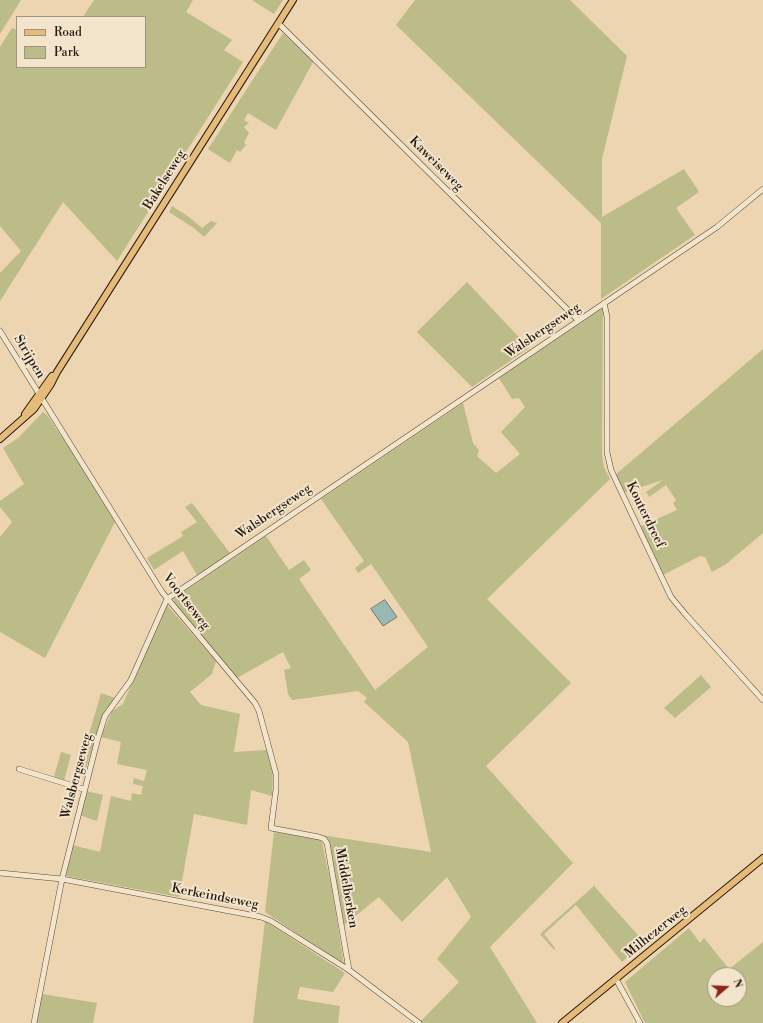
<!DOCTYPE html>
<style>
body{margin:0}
#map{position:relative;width:763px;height:1023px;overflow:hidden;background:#ecd5b0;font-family:"Libre Bodoni",serif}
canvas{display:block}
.legend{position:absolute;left:16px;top:16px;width:130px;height:52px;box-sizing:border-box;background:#f3e4cc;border:1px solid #a19381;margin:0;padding:5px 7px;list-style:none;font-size:12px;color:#261a11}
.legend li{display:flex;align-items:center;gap:8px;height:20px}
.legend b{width:20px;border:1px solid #a19381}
.north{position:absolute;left:707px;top:967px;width:40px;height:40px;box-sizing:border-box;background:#f3e4cc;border:1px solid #a19381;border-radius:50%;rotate:71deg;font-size:11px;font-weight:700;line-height:16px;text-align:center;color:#261a11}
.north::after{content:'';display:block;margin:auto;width:14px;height:18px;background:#8f2418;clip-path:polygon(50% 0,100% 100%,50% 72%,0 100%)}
</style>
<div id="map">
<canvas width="763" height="1023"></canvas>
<ul class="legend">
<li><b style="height:5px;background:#e6ba78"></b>Road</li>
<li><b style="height:11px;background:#bbbc88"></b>Park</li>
</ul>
<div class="north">N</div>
</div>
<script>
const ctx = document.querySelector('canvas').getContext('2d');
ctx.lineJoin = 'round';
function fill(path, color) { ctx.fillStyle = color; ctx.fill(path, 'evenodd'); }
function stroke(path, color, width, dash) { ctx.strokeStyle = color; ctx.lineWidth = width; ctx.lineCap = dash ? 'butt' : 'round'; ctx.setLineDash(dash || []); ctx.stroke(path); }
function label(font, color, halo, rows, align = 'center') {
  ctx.font = font + ' "Libre Bodoni",serif'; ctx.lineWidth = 4; ctx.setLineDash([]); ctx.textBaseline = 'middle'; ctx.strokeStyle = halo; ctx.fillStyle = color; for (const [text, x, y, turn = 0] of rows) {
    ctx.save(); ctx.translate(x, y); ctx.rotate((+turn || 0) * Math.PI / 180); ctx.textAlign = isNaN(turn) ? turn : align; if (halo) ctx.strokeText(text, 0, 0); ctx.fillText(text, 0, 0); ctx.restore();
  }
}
fill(new Path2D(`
 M 0,0 L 21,0 L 0,34 Z
 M 94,0 L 193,0 L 186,12 L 232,40 L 224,50 L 243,62 L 117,261 L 63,202 L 0,301 L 0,273 L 21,251 L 0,226 L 0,47 L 12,28 L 17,30 L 17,67 L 145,67 L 145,17 L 83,17 Z
 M 252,0 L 283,0 L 274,14 Z
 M 415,0 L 570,0 L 627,56 L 602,159 L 602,217 L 684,169 L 699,192 L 676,208 L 695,235 L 601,299 L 601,223 L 396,25 Z
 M 283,33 L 313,62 L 276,130 L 248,113 L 244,120 L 249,123 L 244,127 L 249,133 L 244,142 L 246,145 L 240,152 L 237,150 L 230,163 L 208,149 Z
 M 172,206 L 189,217 L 202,228 L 211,221 L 217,223 L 204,237 L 195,229 L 169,212 Z
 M 467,282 L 529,348 L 472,387 L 417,332 Z
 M 603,308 L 602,455 L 604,467 L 610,479 L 487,599 L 571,683 L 486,766 L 573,863 L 490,947 L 537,1023 L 423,1023 L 421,1021 L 459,982 L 437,959 L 471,917 L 447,877 L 402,922 L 379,897 L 343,926 L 324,837 L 321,835 L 431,852 L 408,742 L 364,702 L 367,698 L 358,691 L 292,700 L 288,694 L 284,670 L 291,668 L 283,652 L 237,678 L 182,614 L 173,599 L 266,536 L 289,570 L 304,560 L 311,570 L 299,579 L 375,690 L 428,647 L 371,564 L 358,573 L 355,568 L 364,561 L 321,499 L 463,403 L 473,443 L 479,450 L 477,456 L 496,473 L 520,454 L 501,432 L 525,407 L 519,398 L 512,399 L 499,378 Z
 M 763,349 L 763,533 L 726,564 L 712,572 L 705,557 L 700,556 L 663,575 L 639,527 L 677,510 L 673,503 L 676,500 L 666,485 L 649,497 L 646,492 L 663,480 L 623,493 L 615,475 Z
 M 43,412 L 47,415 L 80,464 L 115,522 L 45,658 L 0,632 L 0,537 L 12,522 L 0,507 L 0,501 L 24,484 L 3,448 L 18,438 Z
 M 192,503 L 230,553 L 197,575 L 183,551 L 154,570 L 147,558 L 183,536 L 181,532 L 197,522 L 185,507 Z
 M 166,604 L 216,661 L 212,674 L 190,692 L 201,705 L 240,714 L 234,752 L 268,750 L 273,771 L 272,796 L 251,790 L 247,825 L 194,814 L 179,897 L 66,876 L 72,845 L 100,852 L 111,796 L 131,801 L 132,793 L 141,795 L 143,786 L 133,784 L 134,778 L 144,781 L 147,770 L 117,764 L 121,742 L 101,737 L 112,711 L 123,704 Z
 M 701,675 L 711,687 L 675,718 L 664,708 Z
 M 101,693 L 115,698 L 101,720 L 83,778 L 78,772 Z
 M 61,752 L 71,755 L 64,781 L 54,777 Z
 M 86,791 L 103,795 L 97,821 L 79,815 Z
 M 274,832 L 318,839 L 322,842 L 332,889 L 344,965 L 265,912 Z
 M 594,886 L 645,943 L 622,962 L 576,905 L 544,934 L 555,948 L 554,950 L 540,934 Z
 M 265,921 L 345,973 L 333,992 L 300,987 L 297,999 L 340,1006 L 338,1023 L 253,1023 Z
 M 689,928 L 700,943 L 704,938 L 729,969 L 763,942 L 763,1023 L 645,1023 L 625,982 ZM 715,975 L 739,975 L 739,999 L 715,999 Z
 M 42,994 L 97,1003 L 93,1023 L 35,1023 Z`), '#bbbc88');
const water = new Path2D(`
 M 385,600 L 397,617 L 383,626 L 371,609 Z`);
fill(water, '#99b8b1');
stroke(water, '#6b7971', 1);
const minor = new Path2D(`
 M 278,23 L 578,320
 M 604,303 L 607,317 L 607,452 L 611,470 L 671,597 L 686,615 L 763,700
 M 0,331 L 162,592 L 255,703 L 259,711 L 276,774 L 276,789 L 271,828 L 319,837 L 324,839 L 327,843 L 349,970
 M 19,769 L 83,789
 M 0,873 L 62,879 L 261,917 L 271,921 L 349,970 L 419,1023
 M 616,979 L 640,1023
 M 34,1023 L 62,879 L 98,738 L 105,716 L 131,680 L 167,599 L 717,227 L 763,189`);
const major = new Path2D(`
 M 25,414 L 52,376
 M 0,439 L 34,409 L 51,384 L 57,372 L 293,0
 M 562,1023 L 763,858`);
stroke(minor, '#584939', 6);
stroke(major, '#261a11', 8);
stroke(minor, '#f3e4cc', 5);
stroke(major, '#e6ba78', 6);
label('13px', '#261a11', '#f3e4cc', [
 ["Kaweiseweg",436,164,45],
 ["Bakelseweg",165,180,-58],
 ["Walsbergseweg",543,331,-34],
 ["Strijpen",29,357,59],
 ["Walsbergseweg",274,512,-34],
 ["Kouterdreef",645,515,64],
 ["Voortseweg",186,602,52],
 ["Walsbergseweg",77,776,-75],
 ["Middelberken",346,888,80],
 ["Kerkeindseweg",215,897,11],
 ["Milhezerweg",656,932,-39]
]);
</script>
